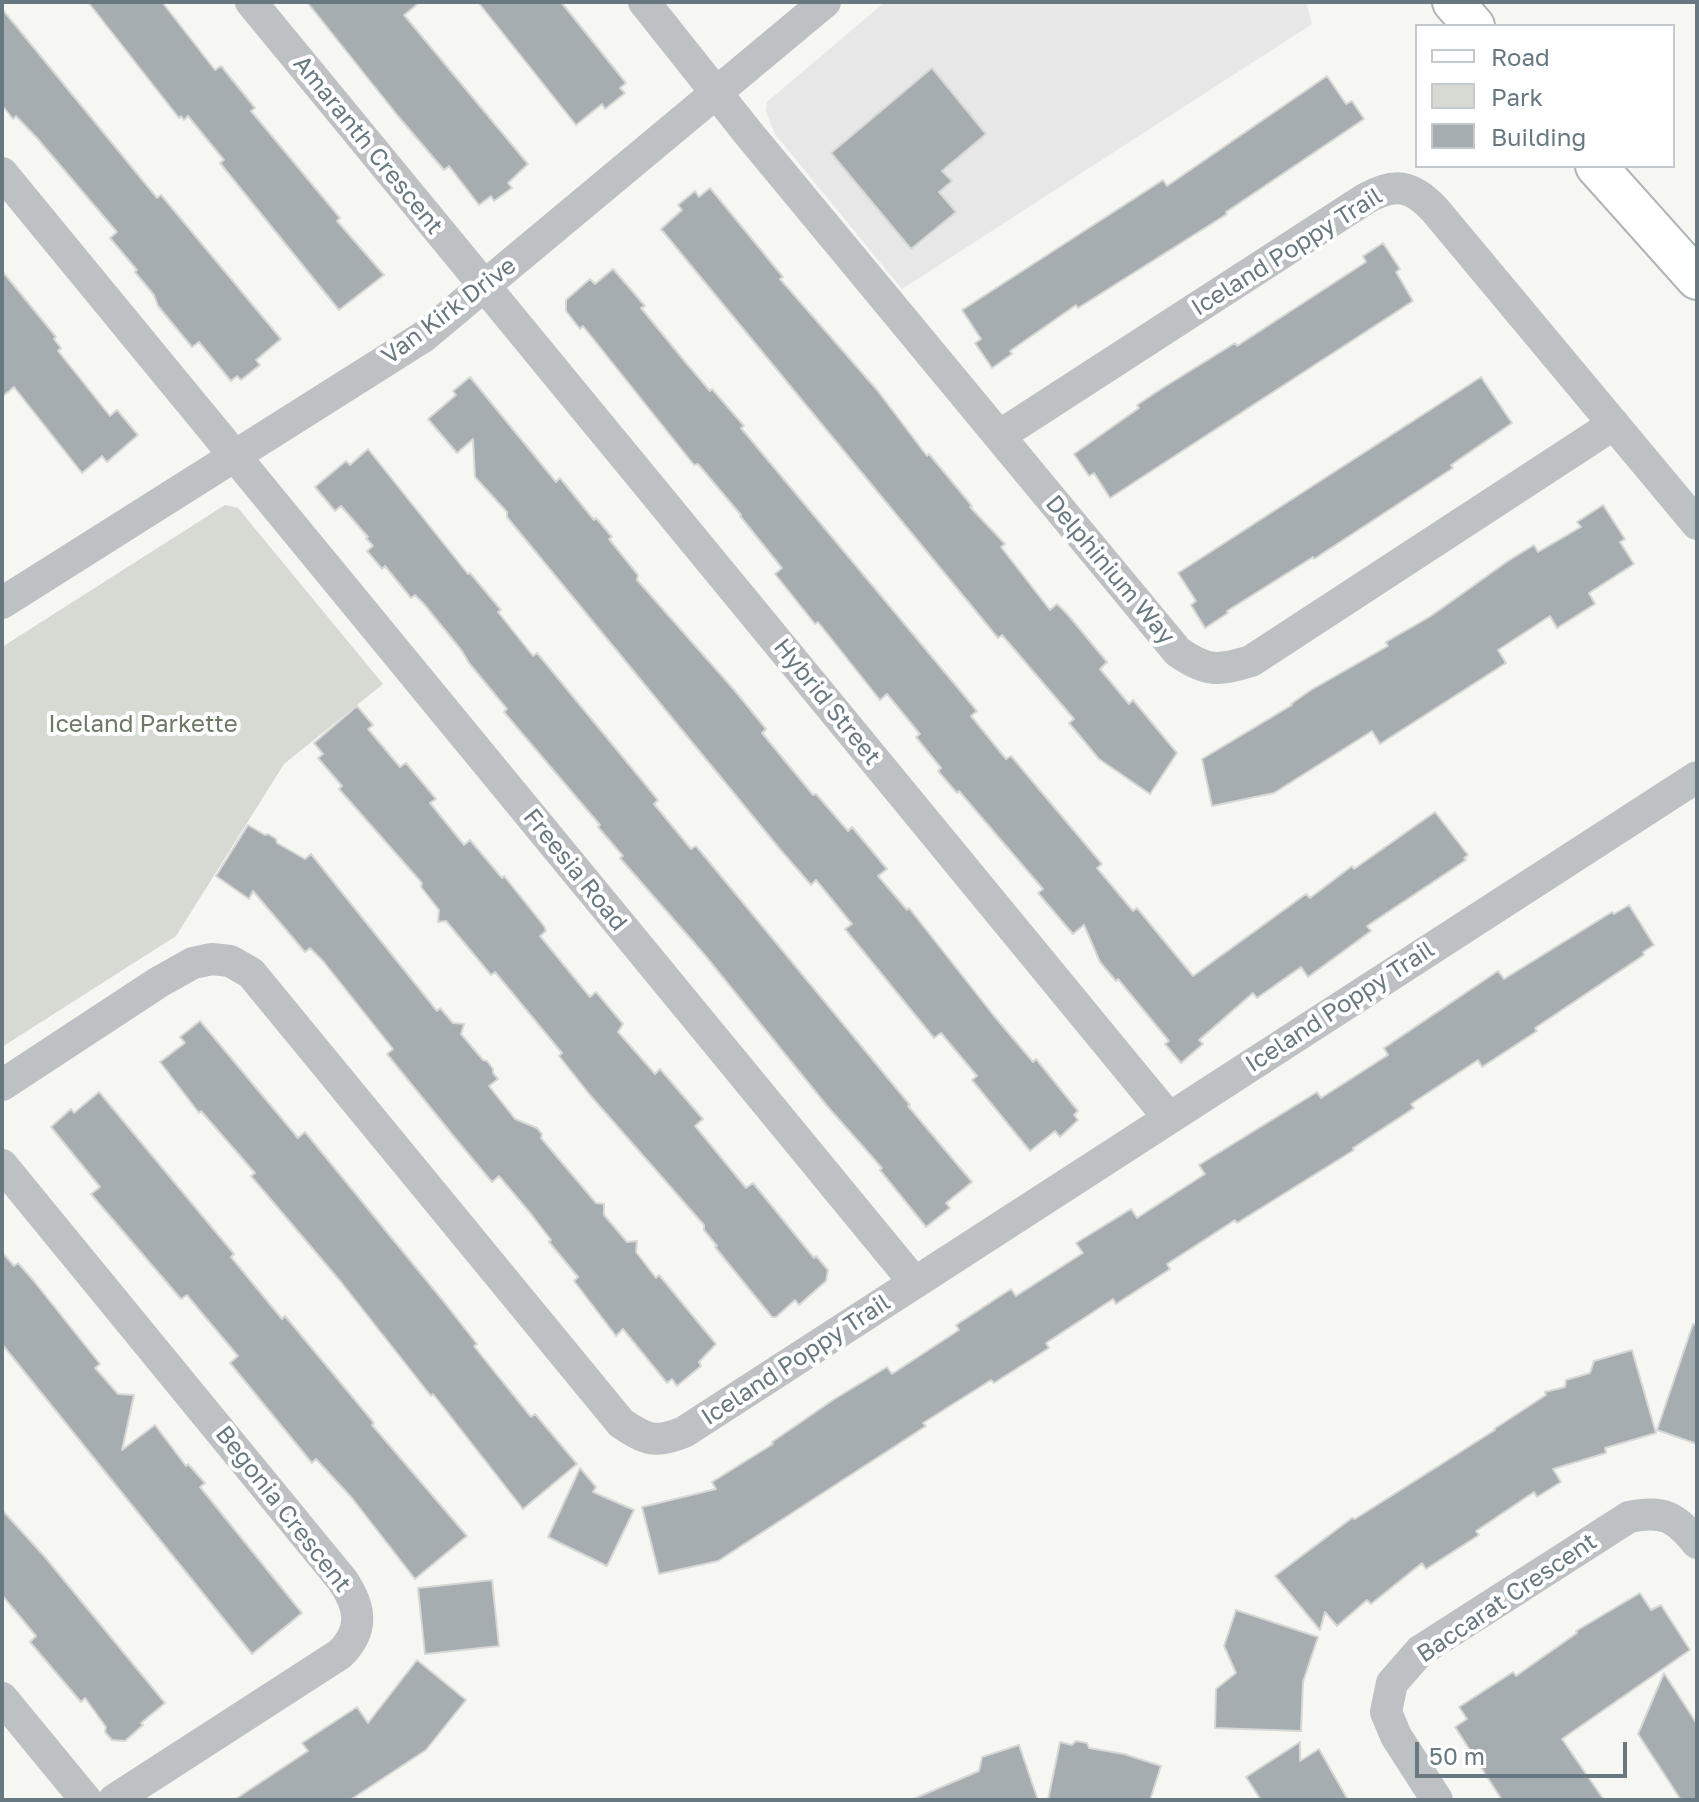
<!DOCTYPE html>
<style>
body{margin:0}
#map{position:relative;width:1699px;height:1802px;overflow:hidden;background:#f6f6f3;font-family:"Golos Text",sans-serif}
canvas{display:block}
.frame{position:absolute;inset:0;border:4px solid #687881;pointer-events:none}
.legend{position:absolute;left:1415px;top:24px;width:260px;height:144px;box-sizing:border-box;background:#fff;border:2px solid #c3c9cd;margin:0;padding:10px 14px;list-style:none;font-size:24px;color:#687881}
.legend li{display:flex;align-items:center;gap:16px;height:40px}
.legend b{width:40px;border:2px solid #c3c9cd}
.scale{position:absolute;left:1415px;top:1742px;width:212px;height:36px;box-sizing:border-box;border:4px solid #687881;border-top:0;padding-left:10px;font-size:24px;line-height:28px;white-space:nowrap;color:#687881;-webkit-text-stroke:6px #fff;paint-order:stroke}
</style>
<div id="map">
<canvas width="1699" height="1802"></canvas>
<div class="frame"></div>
<ul class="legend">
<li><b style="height:10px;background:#fff"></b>Road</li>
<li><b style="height:22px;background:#d6dad2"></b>Park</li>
<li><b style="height:22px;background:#a5adb1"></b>Building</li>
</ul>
<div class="scale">50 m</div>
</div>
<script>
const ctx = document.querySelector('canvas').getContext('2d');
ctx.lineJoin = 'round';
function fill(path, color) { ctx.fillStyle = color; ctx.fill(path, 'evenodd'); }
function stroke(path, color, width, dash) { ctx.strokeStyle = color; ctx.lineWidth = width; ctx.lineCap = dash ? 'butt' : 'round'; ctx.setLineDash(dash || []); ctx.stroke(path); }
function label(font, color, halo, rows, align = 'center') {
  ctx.font = font + ' "Golos Text",sans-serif'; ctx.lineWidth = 8; ctx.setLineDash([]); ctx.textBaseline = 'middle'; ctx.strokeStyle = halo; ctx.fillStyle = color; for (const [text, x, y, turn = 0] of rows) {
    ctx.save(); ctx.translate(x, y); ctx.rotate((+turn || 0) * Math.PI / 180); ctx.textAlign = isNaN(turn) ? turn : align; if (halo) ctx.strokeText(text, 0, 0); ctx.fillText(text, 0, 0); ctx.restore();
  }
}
fill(new Path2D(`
 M 885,2 L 1306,2 L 1312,24 L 902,289 L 775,134 L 766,112 L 767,102 Z`), '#e6e7e6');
fill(new Path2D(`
 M 225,505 L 238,508 L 383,684 L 284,764 L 176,936 L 2,1047 L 2,647 Z`), '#d6dad2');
const building = new Path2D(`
 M 88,2 L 162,2 L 215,70 L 221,66 L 255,108 L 251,111 L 340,218 L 337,221 L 384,275 L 339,310 L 220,163 L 224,160 L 188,116 L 184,120 L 181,116 L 179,118 Z
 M 307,2 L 420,2 L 404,15 L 528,164 L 508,183 L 512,188 L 494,201 L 491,196 L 479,205 L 449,166 L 444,170 L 398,116 Z
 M 478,2 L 561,2 L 626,83 L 620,88 L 625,93 L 605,109 L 602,104 L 576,125 Z
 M 2,9 L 157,198 L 161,195 L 281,339 L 256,360 L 260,365 L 241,380 L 237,376 L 231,381 L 199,342 L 192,347 L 158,306 L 154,295 L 135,272 L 137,270 L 110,238 L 117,232 L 37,138 L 16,116 L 13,119 L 2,105 Z
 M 932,68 L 986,134 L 942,171 L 952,181 L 939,192 L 956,212 L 911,249 L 831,153 Z
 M 1327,76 L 1346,104 L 1352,101 L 1364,119 L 1226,212 L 1227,214 L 1078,308 L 1076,305 L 1010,351 L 1012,354 L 992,368 L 975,343 L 981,339 L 962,310 L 1163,180 L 1167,186 Z
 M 710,188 L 783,277 L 780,279 L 877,390 L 927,456 L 929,454 L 972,506 L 970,507 L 1005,544 L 1001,547 L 1050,610 L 1057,604 L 1068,615 L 1107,662 L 1100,669 L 1129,704 L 1133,700 L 1177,753 L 1150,794 L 1099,759 L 1069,723 L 1074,719 L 1002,635 L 998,638 L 661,229 L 682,210 L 678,205 L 695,191 L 699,197 Z
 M 1383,243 L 1400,269 L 1396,272 L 1413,301 L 1110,498 L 1094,473 L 1089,476 L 1074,454 L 1139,408 L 1137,405 L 1161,389 L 1235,343 L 1237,346 L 1366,262 L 1363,256 Z
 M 613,269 L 645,306 L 641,308 L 686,363 L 710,391 L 712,389 L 744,426 L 741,428 L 977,711 L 971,716 L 1006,759 L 1011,756 L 1102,864 L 1097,868 L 1133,911 L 1137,908 L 1193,976 L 1306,894 L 1310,898 L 1352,866 L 1354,869 L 1435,812 L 1468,855 L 1464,858 L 1466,860 L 1367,926 L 1371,931 L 1308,977 L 1301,967 L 1257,998 L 1253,993 L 1199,1040 L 1203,1044 L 1181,1063 L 1165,1044 L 1169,1041 L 1118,979 L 1116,981 L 1100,962 L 1084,925 L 1073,934 L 1038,893 L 1043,889 L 959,791 L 957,793 L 938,771 L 941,768 L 916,737 L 920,734 L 887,694 L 880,700 L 818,622 L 815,624 L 775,574 L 782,568 L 740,516 L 741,515 L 698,464 L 694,465 L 583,326 L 580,329 L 566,311 L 566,300 L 590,279 L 595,284 Z
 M 2,271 L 56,337 L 54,339 L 61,348 L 58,351 L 110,416 L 117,410 L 138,435 L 107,462 L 102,456 L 82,473 L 14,387 L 2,397 Z
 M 470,377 L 556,482 L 560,478 L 594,520 L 596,518 L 612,537 L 609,539 L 638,575 L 637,580 L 735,691 L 766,729 L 762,733 L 813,795 L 816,794 L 848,831 L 852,827 L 887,869 L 878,876 L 907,910 L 909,908 L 994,1016 L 1033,1062 L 1036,1059 L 1078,1111 L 1074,1115 L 1078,1120 L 1060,1137 L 1055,1131 L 1030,1151 L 972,1080 L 977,1076 L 941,1033 L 934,1038 L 845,929 L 852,924 L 816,880 L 811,885 L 779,848 L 507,517 L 507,512 L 475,477 L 473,439 L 457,453 L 428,419 L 456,395 L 453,391 Z
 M 1481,377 L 1512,423 L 1451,465 L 1453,468 L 1314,559 L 1313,557 L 1227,611 L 1228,613 L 1205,628 L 1191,605 L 1196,601 L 1178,573 Z
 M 368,449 L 468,574 L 470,573 L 501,610 L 498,612 L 533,656 L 537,653 L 658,800 L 654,804 L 691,849 L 696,846 L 910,1105 L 908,1106 L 972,1182 L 946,1203 L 950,1208 L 926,1227 L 880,1170 L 882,1168 L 828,1107 L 704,954 L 620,858 L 623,856 L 598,827 L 600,825 L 504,712 L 507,709 L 469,663 L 462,651 L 424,604 L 415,595 L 411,598 L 385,566 L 382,569 L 367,551 L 373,546 L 366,538 L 368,537 L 341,506 L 335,511 L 315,487 L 346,461 L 350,465 Z
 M 1603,505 L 1625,539 L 1620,542 L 1634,564 L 1589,593 L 1595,604 L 1557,628 L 1550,616 L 1498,650 L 1506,663 L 1380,744 L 1372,731 L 1274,793 L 1212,806 L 1202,759 L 1292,705 L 1291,704 L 1311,690 L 1388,646 L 1386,642 L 1431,616 L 1508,561 L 1534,545 L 1538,552 L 1581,527 L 1577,522 Z
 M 357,706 L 373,725 L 368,729 L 400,767 L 406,763 L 436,799 L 430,803 L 464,845 L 470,840 L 502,878 L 504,876 L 544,926 L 546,931 L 540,936 L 590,997 L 596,992 L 623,1024 L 618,1032 L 655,1074 L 660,1069 L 703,1119 L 695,1126 L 714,1149 L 746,1188 L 753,1183 L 814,1258 L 816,1256 L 828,1270 L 826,1281 L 799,1305 L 795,1300 L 776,1317 L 772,1317 L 715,1247 L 717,1246 L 704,1230 L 704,1225 L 590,1095 L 559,1056 L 562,1053 L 495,972 L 491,975 L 446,921 L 438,922 L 439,910 L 421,887 L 422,883 L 339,789 L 342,786 L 318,758 L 323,754 L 314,743 Z
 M 248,825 L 265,835 L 268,834 L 276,839 L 277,843 L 305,859 L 311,854 L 437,1011 L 440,1008 L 453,1023 L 464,1024 L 461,1034 L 483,1060 L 487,1061 L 493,1069 L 493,1073 L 498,1079 L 489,1086 L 515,1119 L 537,1128 L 542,1134 L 541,1138 L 596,1203 L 604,1204 L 604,1215 L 627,1242 L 637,1241 L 636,1252 L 656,1278 L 659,1275 L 716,1344 L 699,1362 L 701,1366 L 677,1386 L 672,1379 L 667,1383 L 623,1329 L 616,1336 L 574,1281 L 578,1277 L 549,1242 L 551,1240 L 531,1214 L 499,1176 L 492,1182 L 456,1139 L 387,1054 L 393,1049 L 323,961 L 310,948 L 305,952 L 253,891 L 249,899 L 216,876 Z
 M 1629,905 L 1654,945 L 1643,952 L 1644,955 L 1535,1028 L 1537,1031 L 1482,1067 L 1478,1060 L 1411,1104 L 1414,1108 L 1353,1148 L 1354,1150 L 1237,1223 L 1235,1220 L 1167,1264 L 1170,1269 L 1116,1304 L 1113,1299 L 1046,1343 L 1049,1348 L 994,1383 L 991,1380 L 923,1423 L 926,1426 L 718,1561 L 659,1574 L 642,1507 L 716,1489 L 712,1482 L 773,1444 L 772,1442 L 833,1400 L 887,1367 L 892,1374 L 959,1330 L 956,1325 L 1011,1289 L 1016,1296 L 1083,1253 L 1076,1243 L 1131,1209 L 1137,1218 L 1205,1174 L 1199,1165 L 1317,1092 L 1321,1098 L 1388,1055 L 1384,1048 L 1498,971 L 1504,979 L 1612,912 L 1614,914 Z
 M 200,1021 L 298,1138 L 305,1132 L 444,1302 L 477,1344 L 474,1346 L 481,1355 L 531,1417 L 535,1414 L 577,1464 L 523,1509 L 433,1394 L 431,1396 L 341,1282 L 251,1176 L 255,1173 L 201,1111 L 199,1113 L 160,1062 L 185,1043 L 180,1037 Z
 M 99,1092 L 234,1254 L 231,1257 L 282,1319 L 285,1316 L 374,1423 L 372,1425 L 467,1536 L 415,1579 L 352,1498 L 316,1459 L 312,1463 L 230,1363 L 238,1356 L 206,1318 L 187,1295 L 181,1299 L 91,1194 L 100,1187 L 51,1127 L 71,1109 L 74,1113 Z
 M 2,1252 L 14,1266 L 18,1263 L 33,1280 L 100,1364 L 95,1368 L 118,1394 L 134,1395 L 122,1450 L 155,1425 L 186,1466 L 188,1464 L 205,1483 L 200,1487 L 302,1613 L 252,1654 L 2,1344 Z
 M 1693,1324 L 1697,1325 L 1697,1444 L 1657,1430 Z
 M 1632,1350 L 1656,1433 L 1605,1448 L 1606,1453 L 1553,1469 L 1561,1482 L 1537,1497 L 1534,1492 L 1476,1531 L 1479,1535 L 1426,1569 L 1422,1563 L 1371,1604 L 1367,1600 L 1337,1626 L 1325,1612 L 1320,1630 L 1275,1576 L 1352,1518 L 1355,1519 L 1495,1430 L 1494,1429 L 1546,1395 L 1545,1392 L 1565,1387 L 1566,1380 L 1590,1373 L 1594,1361 Z
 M 580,1468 L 596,1487 L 593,1492 L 634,1510 L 607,1566 L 548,1537 Z
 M 2,1510 L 44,1556 L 165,1703 L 141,1723 L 143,1725 L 125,1741 L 112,1740 L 105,1732 L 106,1727 L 85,1698 L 81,1702 L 30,1642 L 36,1636 L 2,1595 Z
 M 492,1580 L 499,1646 L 425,1654 L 418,1588 Z
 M 1640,1593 L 1651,1610 L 1661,1605 L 1690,1650 L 1562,1739 L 1604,1800 L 1502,1800 L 1455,1727 L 1467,1719 L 1459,1707 L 1513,1672 L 1516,1676 L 1577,1633 L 1576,1631 Z
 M 1236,1610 L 1318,1637 L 1303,1682 L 1301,1731 L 1215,1728 L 1216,1689 L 1236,1673 L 1224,1646 Z
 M 417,1660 L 466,1700 L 426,1750 L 350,1800 L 234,1800 L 308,1751 L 302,1743 L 357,1707 L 368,1723 Z
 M 1664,1673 L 1697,1724 L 1697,1800 L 1681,1800 L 1638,1734 Z
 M 1076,1741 L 1087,1743 L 1089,1748 L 1124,1754 L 1161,1766 L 1150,1800 L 1048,1800 L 1060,1742 L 1072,1745 Z
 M 1300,1742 L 1300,1761 L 1319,1749 L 1348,1800 L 1261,1800 L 1246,1777 Z
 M 1019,1745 L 1038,1800 L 911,1800 L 979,1771 L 982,1757 Z`);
fill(building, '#a5adb1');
stroke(building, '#d7d7d5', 2);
const major = new Path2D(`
 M 1453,2 L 1474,26
 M 1596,166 L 1697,279`);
stroke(major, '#afb4b7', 44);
stroke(new Path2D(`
 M 251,2 L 1169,1118
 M 644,2 L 749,134 L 1178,652 C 1207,672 1218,671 1251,661 L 1614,424
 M 2,173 L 915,1283
 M 999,436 L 1365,199 C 1395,182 1412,185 1435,210 L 1697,524
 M 2,603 L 423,337 L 825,2
 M 2,1085 L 159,982 L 193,963 L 212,959 L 230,961 L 251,973 L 621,1423 C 646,1440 655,1444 684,1432 L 1697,777
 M 2,1165 L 343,1581 C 361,1608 364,1630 340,1654 L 114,1800
 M 2,1698 L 86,1800
 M 1437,1800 L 1396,1736 L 1386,1712 L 1392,1683 L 1420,1651 L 1629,1517 C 1663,1510 1675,1516 1697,1543`), '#bdc1c4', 32);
stroke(major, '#fff', 40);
label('24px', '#687881', '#fff', [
 ["Amaranth Crescent",368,145,51],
 ["Iceland Poppy Trail",1287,252,-32],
 ["Van Kirk Drive",449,311,-37],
 ["Delphinium Way",1110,570,50],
 ["Hybrid Street",827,702,51],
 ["Freesia Road",575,870,51],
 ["Iceland Poppy Trail",1340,1007,-33],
 ["Iceland Poppy Trail",796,1360,-33],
 ["Begonia Crescent",283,1509,52],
 ["Baccarat Crescent",1507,1598,-34]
]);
label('24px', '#6c7966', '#fff', [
 ["Iceland Parkette",143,724]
]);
</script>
